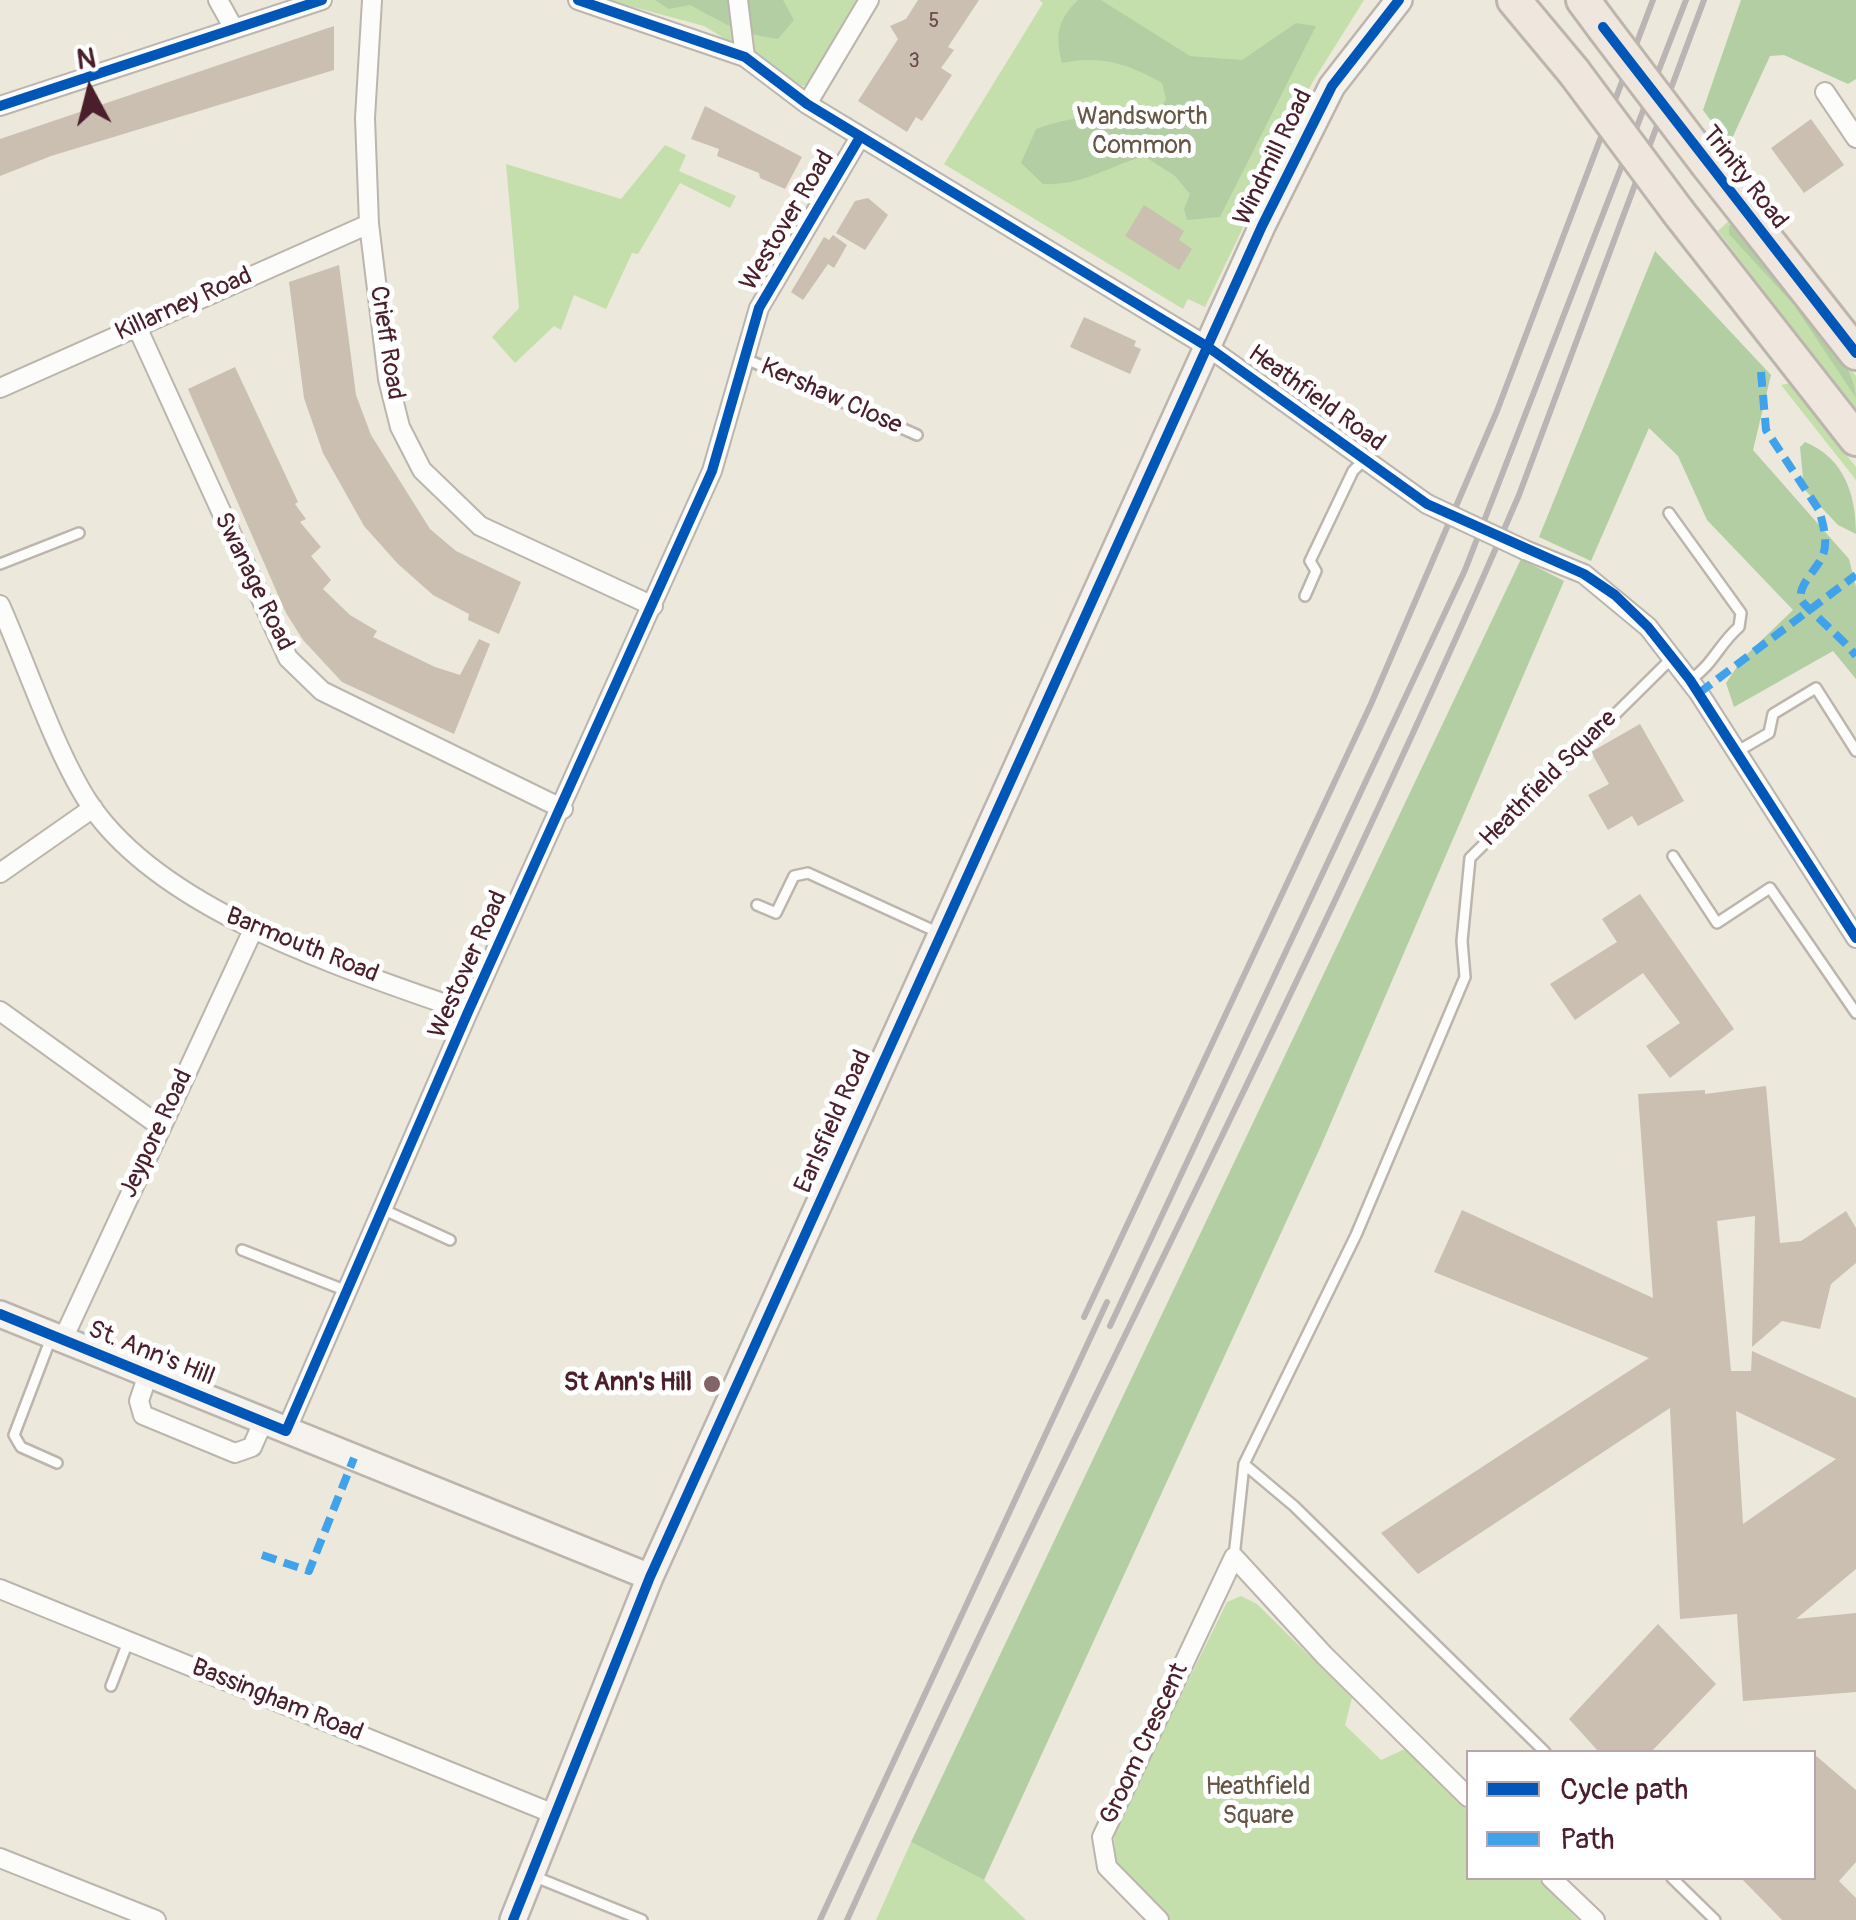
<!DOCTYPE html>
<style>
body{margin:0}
#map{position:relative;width:1856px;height:1920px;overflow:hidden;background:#ece8db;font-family:Pangolin,sans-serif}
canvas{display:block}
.legend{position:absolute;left:1466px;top:1750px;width:350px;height:130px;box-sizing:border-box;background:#fff;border:2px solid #b7a5aa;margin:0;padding:12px 18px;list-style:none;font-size:30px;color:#4a1f2b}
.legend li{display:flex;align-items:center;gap:20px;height:50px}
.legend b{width:50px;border:2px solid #b7a5aa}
.north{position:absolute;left:40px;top:40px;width:100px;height:100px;-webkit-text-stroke:8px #fff;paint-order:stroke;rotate:353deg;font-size:28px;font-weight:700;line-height:40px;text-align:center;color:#4a1f2b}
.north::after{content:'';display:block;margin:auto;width:35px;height:45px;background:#4a1f2b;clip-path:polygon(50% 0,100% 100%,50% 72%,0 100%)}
</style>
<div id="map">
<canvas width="1856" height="1920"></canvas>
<ul class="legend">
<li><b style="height:12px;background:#0057b8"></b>Cycle path</li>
<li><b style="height:12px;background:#40a2eb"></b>Path</li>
</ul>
<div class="north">N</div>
</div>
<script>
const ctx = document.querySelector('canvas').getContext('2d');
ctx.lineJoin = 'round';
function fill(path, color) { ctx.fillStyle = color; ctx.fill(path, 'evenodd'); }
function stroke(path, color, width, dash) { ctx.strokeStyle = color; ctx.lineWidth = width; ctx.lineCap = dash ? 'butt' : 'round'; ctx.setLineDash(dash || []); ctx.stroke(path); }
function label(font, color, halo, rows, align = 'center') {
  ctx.font = font + ' Pangolin,sans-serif'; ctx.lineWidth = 10; ctx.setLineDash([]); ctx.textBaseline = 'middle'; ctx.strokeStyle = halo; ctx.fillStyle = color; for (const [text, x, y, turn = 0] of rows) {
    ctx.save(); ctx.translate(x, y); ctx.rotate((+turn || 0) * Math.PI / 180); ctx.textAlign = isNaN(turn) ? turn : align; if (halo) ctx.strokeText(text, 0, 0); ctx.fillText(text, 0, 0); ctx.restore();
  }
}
fill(new Path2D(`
 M 607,0 L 865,0 L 822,83 L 802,86 L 704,26 Z
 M 1039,0 L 1364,0 L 1312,83 L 1205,307 L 1188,299 L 1183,309 L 944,164 L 1043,3 Z
 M 665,145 L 686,155 L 679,171 L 736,196 L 730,208 L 680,183 L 638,254 L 632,253 L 606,309 L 574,295 L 561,330 L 554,326 L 515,363 L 492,337 L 519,308 L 506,164 L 621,199 Z
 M 1733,217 L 1856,376 L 1856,411 L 1718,231 Z
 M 1790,383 L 1856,467 L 1856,480 L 1781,385 Z
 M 1241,1596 L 1257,1604 L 1352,1698 L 1345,1725 L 1381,1760 L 1405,1749 L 1468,1811 L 1468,1878 L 1537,1878 L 1578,1920 L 1171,1920 L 1115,1863 L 1114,1832 L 1227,1602 Z
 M 911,1842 L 984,1880 L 1026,1920 L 876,1920 Z`), '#c5dfac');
fill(new Path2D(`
 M 655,0 L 783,0 L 794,20 L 778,39 C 739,34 724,23 690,5 L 669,9 Z
 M 1078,0 L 1101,0 L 1190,56 L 1242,60 L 1296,23 L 1316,26 L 1220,217 L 1187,220 L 1184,209 L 1190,194 L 1175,176 L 1144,156 C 1107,167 1082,186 1043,184 L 1021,163 L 1036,129 C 1077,114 1109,113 1151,126 L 1166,99 L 1162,83 C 1128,64 1101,55 1062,63 C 1055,35 1057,21 1078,0 Z
 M 1741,0 L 1856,0 L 1856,79 L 1848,84 L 1784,55 L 1770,56 L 1729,145 L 1703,110 Z
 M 1734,224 C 1766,261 1856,353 1856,398 L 1794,305 L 1729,234 L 1729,226 Z
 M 1655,251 L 1771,375 L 1753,450 L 1849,559 L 1856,587 L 1856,679 L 1833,651 L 1734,707 L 1726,683 L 1743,658 L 1793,610 L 1707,520 L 1678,456 L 1649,428 L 1591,561 L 1539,537 Z
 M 1805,442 C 1844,458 1856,494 1856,534 L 1838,525 L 1804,489 L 1800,447 Z
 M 1521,559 L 1564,581 L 1320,1148 L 984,1880 L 911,1842 Z`), '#b3cea2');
fill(new Path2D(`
 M 918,0 L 979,0 L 948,47 L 954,50 L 941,68 L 952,75 L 922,121 L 916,117 L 907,132 L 858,101 L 898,39 L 890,26 L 906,19 Z
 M 334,26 L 334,70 L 51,156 L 0,176 L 0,139 Z
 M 705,106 L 802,157 L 785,189 L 760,178 L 759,173 L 717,156 L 719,149 L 691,139 Z
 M 1811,119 L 1844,165 L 1804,193 L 1771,148 Z
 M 868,198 L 888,215 L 865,250 L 836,233 L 855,201 Z
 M 1144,205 L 1184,231 L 1179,240 L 1192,249 L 1179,270 L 1125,236 Z
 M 833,235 L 847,245 L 834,268 L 828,264 L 803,300 L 791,292 L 824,237 L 829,240 Z
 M 339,265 L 356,395 L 371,435 L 430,529 L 456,551 L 521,582 L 499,634 L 468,620 L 469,614 L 433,595 L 398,564 L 364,526 L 323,453 L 304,398 L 289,282 Z
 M 1084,317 L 1136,341 L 1134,346 L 1141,349 L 1130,374 L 1070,347 Z
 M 235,367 L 298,502 L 295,504 L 306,519 L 300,522 L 321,547 L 311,556 L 331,580 L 323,589 L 350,615 L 377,631 L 373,637 L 435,667 L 460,675 L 479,639 L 490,644 L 454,734 L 342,682 L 303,640 L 286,613 L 188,389 Z
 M 1640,724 L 1684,801 L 1638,826 L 1632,816 L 1608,830 L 1588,795 L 1609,784 L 1591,752 Z
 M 1640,894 L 1734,1029 L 1670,1078 L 1646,1046 L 1680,1023 L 1643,973 L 1575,1020 L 1550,984 L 1617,942 L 1602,919 Z
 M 1766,1086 L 1780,1243 L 1801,1241 L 1846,1211 L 1856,1228 L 1856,1263 L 1831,1284 L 1820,1329 L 1782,1321 L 1752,1347 L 1755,1216 L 1717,1221 L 1731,1371 L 1751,1371 L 1752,1351 L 1856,1398 L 1856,1569 L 1796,1619 L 1856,1613 L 1856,1692 L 1743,1701 L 1737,1614 L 1680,1619 L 1670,1408 L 1418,1574 L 1381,1533 L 1649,1358 L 1434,1272 L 1462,1210 L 1653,1298 L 1638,1094 L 1705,1090 L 1705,1094 ZM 1736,1411 L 1836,1459 L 1743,1524 Z
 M 1658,1624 L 1716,1684 L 1651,1752 L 1599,1752 L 1569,1719 Z
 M 1814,1754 L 1856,1790 L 1856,1862 L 1839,1881 L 1856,1898 L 1856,1920 L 1782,1920 L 1741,1878 L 1814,1878 Z`), '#cabfb1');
const lane = new Path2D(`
 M 746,359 L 917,435
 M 1669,513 L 1741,613 L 1739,627 C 1719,644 1713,665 1690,680
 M 0,564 L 79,533
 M 1305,596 L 1316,571 L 1310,561 L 1353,471 L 1365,459
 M 1738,751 L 1769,733 L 1773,714 L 1816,688 L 1856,751
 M 1673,856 L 1717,923 L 1770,888 L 1856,1013
 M 757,905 L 776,913 L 794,876 L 808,873 L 937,932
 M 384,1210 L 450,1240
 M 242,1250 L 347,1291
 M 51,1338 L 14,1435 L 21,1447 L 57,1463
 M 1244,1464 L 1294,1506 L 1545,1752
 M 1234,1557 L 1244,1464 L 1356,1235 L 1465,977 L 1462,941 L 1470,858 L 1672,658
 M 111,1686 L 128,1642
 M 533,1876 L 642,1920
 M 1672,1878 L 1715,1920`);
const street = new Path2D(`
 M 218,0 L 233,27
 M 372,0 L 365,118 L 369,224 L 388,379 L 400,427 L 422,470 L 480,526 L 653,606
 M 578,0 L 745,57 L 807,104 L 1208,347 L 1427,504
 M 738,0 L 745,57
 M 1825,92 L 1856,138
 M 807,104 L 869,0
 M 0,106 L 322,0
 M 137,327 L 288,658 L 322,691 L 563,809
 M 0,388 L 369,224
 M 1525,550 L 1584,574 L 1648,627 L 1699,693 L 1856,938
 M 0,605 C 26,663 54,748 87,800 C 159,912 348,969 468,1012
 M 0,873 L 93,808
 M 0,1011 L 161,1127
 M 63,1339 L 253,930
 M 148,1374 L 139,1401 L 143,1415 L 235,1453 L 252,1447 L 263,1422
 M 286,1431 L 468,1012 L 712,471 L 759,308 L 860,137
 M 0,1589 L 554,1814
 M 0,1858 L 156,1920
 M 1551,1878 L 1595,1920
 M 1159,1920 L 1107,1867 L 1102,1837 L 1234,1557 L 1324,1655 L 1468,1797`);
const secondary = new Path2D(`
 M 0,1314 L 650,1577
 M 513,1920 L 650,1577 L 1262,226 L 1332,86 L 1399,0`);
const highway = new Path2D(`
 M 1514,0 L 1574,72
 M 1583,0 L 1603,27
 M 1707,164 L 1856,353
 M 1679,213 L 1856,439`);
stroke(lane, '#bcb5ae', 14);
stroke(street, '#bcb5ae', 22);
stroke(secondary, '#bcb5ae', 30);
stroke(highway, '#bcb5ae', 38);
stroke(lane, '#fcfcfa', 9);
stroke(street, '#fcfcfa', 18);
stroke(secondary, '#f6f3ef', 25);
stroke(highway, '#efe6de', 32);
stroke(new Path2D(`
 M 1084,1317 L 1371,704 L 1497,411 L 1653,0
 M 1110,1326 L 1465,570 L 1686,0
 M 820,1920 L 1107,1302
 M 847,1920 C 1064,1442 1311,978 1519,495 L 1704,0`), '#bab4b4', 6);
const streetBridge = new Path2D(`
 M 1427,504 L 1525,550`);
const highwayBridge = new Path2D(`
 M 1603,27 L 1707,164
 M 1574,72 L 1679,213`);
stroke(streetBridge, '#bcb5ae', 22, []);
stroke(highwayBridge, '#bcb5ae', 38, []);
stroke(streetBridge, '#fcfcfa', 18);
stroke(highwayBridge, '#efe6de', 32);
stroke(new Path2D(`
 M 1761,372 L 1766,430 L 1819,510 C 1823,524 1829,543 1822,557 C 1817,569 1798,585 1801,599 C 1802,605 1846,641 1856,656
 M 1699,693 L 1856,575
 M 262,1555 L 309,1571 L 354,1458`), '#40a2eb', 8, [15, 8]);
stroke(new Path2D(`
 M 578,0 L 745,57 L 807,104 L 1208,347 L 1427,504 L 1584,574 L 1615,595 L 1648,627 L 1690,680 L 1856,938
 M 1603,27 L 1856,353
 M 0,106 L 322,0
 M 0,1314 L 286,1431 L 468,1012 L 712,471 L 759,308 L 860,137
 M 513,1920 L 650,1577 L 1262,226 L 1332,86 L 1399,0`), '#0057b8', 10);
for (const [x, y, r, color] of [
 [712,1384,10,"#836569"]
]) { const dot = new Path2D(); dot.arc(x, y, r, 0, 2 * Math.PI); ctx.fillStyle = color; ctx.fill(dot); stroke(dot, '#fff', 4); }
label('20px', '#6a474c', null, [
 ["5",934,22],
 ["3",914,62]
]);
label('25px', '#655646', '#fff', [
 ["Wandsworth",1142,118],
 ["Common",1142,147],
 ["Heathfield",1258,1788],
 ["Square",1258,1817]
]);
label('25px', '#4a1f2b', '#fff', [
 ["Windmill Road",1274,158,-64],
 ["Trinity Road",1744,178,52],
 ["Westover Road",788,221,-59],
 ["Killarney Road",184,305,-24],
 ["Crieff Road",386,343,81],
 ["Kershaw Close",831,397,24],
 ["Heathfield Road",1316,399,36],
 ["Swanage Road",253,582,64],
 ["Heathfield Square",1549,779,-45],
 ["Barmouth Road",302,946,22],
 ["Westover Road",469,965,-66],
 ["Earlsfield Road",834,1122,-66],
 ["Jeypore Road",157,1134,-65],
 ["St. Ann's Hill",151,1354,22],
 ["Bassingham Road",277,1701,22],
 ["Groom Crescent",1145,1744,-65]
]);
label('bold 25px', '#4a1f2b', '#fff', [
 ["St Ann's Hill",692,1384]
], 'right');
</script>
